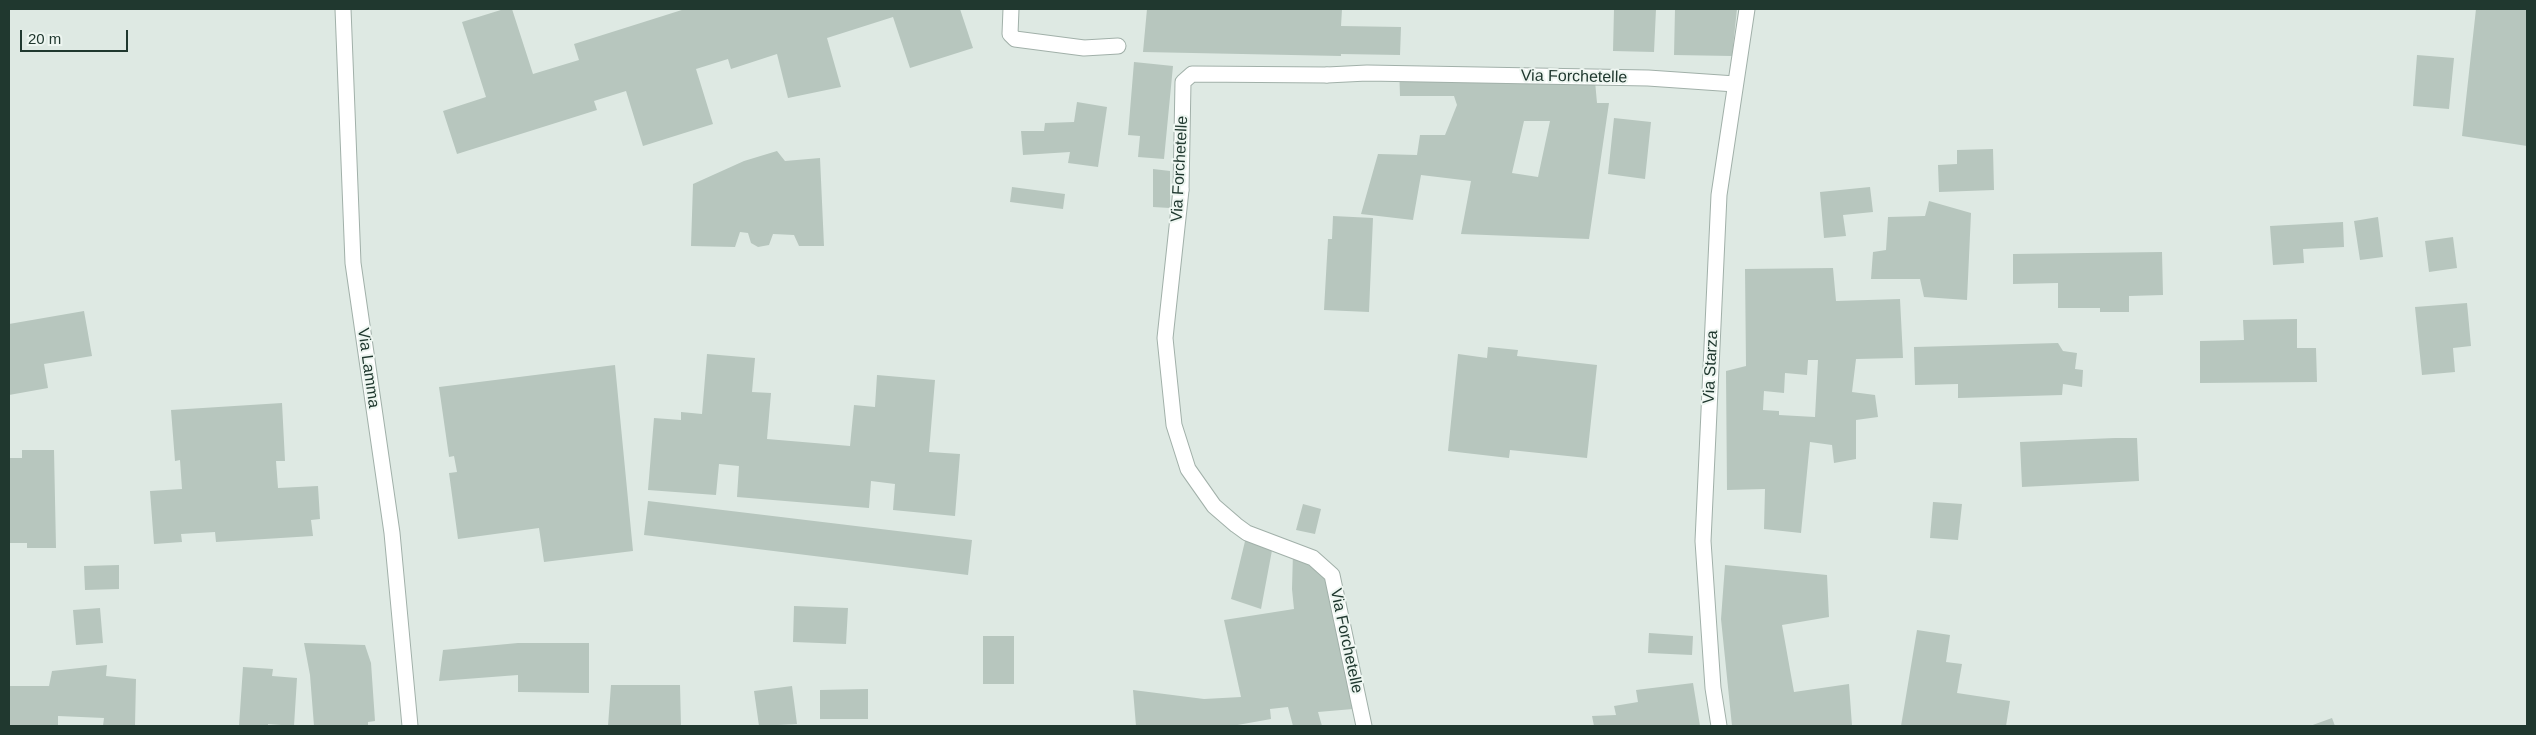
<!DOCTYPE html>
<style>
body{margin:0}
#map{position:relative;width:2536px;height:735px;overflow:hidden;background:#dee9e3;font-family:Helvetica,sans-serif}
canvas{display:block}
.frame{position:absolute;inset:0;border:10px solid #20382f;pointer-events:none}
.scale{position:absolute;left:20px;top:30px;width:108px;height:22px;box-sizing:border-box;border:2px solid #20382f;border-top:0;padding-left:6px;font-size:15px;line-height:18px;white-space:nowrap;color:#20382f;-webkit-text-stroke:4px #eef6f1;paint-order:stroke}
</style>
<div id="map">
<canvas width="2536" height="735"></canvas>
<div class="frame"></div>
<div class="scale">20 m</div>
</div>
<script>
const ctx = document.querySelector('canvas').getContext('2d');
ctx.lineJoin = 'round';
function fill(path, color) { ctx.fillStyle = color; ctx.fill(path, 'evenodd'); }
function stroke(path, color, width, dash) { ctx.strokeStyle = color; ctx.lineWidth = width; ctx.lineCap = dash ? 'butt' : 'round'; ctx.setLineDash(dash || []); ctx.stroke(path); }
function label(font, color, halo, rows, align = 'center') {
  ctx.font = font + ' Helvetica,sans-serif'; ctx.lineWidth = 4; ctx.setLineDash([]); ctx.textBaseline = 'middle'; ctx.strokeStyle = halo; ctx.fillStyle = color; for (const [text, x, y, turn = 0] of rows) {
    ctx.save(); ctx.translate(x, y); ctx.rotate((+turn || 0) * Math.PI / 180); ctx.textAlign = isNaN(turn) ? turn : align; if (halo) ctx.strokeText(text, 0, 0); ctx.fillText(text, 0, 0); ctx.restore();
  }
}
fill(new Path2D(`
 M 504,9 L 512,9 L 533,74 L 579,60 L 574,44 L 685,9 L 960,9 L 973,48 L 910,68 L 893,17 L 827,38 L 841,87 L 788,98 L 777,54 L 731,69 L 728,59 L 696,69 L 713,124 L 643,146 L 626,91 L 594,101 L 597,110 L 457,154 L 443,111 L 486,97 L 462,22 Z
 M 1147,9 L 1342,9 L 1341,26 L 1401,27 L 1400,55 L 1341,54 L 1341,56 L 1143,52 Z
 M 1614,9 L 1656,9 L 1654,52 L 1613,51 Z
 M 1675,9 L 1737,9 L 1732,56 L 1674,55 Z
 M 2476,9 L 2527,9 L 2527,146 L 2462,136 Z
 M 2417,55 L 2454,58 L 2449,109 L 2413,106 Z
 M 1134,62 L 1173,66 L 1164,159 L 1138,157 L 1140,136 L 1128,135 Z
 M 1399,66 L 1595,81 L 1597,103 L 1609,103 L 1589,239 L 1461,234 L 1471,181 L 1421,175 L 1413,220 L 1361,214 L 1378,154 L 1417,155 L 1420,135 L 1445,135 L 1457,105 L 1454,96 L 1400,96 ZM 1524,121 L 1550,121 L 1538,177 L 1512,173 Z
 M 1077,102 L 1107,107 L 1098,167 L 1068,163 L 1070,152 L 1023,155 L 1021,131 L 1044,131 L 1045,123 L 1074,122 Z
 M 1614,118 L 1651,122 L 1645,179 L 1608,174 Z
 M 1993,149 L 1994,190 L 1939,192 L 1938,165 L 1957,164 L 1957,150 Z
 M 777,151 L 785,161 L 820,158 L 824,246 L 799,246 L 794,235 L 773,234 L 769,245 L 758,247 L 751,243 L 748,233 L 740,232 L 735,247 L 691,246 L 693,184 L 744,161 Z
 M 1153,169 L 1170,171 L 1170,208 L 1153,207 Z
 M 1012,187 L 1065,194 L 1063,209 L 1010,202 Z
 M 1870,187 L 1873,212 L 1843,215 L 1846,236 L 1824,238 L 1820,192 Z
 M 1929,201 L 1971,213 L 1967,300 L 1924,297 L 1920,279 L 1871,279 L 1873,252 L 1886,250 L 1888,217 L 1925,216 Z
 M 1333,216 L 1373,218 L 1369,312 L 1324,310 L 1328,239 L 1332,239 Z
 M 2378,217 L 2383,257 L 2360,260 L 2354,221 Z
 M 2343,222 L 2344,247 L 2303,249 L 2304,263 L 2273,265 L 2270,226 Z
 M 2453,237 L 2457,268 L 2429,272 L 2425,241 Z
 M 2162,252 L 2163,295 L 2129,296 L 2129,312 L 2100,312 L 2100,308 L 2058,308 L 2058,283 L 2013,284 L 2013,254 Z
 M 1833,268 L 1836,301 L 1900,299 L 1903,358 L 1856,359 L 1852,392 L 1875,395 L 1878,417 L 1856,420 L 1856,459 L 1834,463 L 1832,445 L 1810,442 L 1801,533 L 1764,529 L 1765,489 L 1727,490 L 1726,371 L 1746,366 L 1745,269 ZM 1808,360 L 1818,360 L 1815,417 L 1779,415 L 1779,411 L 1763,410 L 1764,391 L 1784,393 L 1785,373 L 1807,375 Z
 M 2467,303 L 2471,346 L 2453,348 L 2455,372 L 2422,375 L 2415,307 Z
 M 84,311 L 92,356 L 44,364 L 48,388 L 9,395 L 9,324 Z
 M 2297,319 L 2297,348 L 2316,348 L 2317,382 L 2200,383 L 2200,341 L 2244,340 L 2243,320 Z
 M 2058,343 L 2063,351 L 2077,353 L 2075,369 L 2083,370 L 2082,387 L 2063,384 L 2062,395 L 1958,398 L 1958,384 L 1915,385 L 1914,347 Z
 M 1488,347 L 1518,350 L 1517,356 L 1597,365 L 1587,458 L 1510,450 L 1509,458 L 1448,451 L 1458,354 L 1487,358 Z
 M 707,354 L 755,358 L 752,392 L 771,393 L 767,439 L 850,446 L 854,405 L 875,407 L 877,375 L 935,380 L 929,452 L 960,454 L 955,516 L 893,510 L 895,484 L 871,481 L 869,508 L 737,497 L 739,466 L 719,464 L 716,495 L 648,490 L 654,418 L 681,420 L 681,412 L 702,414 Z
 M 615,365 L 633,551 L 544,562 L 539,528 L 458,539 L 449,473 L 457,472 L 454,456 L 449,457 L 439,387 Z
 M 282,403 L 285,461 L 276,461 L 278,488 L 318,486 L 320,519 L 311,520 L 313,536 L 216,542 L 215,532 L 181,534 L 182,542 L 154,544 L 150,491 L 182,489 L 180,460 L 175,461 L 171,410 Z
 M 2115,438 L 2137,438 L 2139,481 L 2022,487 L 2020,442 Z
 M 22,450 L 54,450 L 56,548 L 27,548 L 27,543 L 9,543 L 9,458 L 22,458 Z
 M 648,501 L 972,540 L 968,575 L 644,535 Z
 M 1933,502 L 1962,504 L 1958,540 L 1930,538 Z
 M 1303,504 L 1321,509 L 1315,534 L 1296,530 Z
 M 1247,533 L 1273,545 L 1261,609 L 1231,599 Z
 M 1293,552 L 1324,561 L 1353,709 L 1318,712 L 1322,726 L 1293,726 L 1288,707 L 1270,709 L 1271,719 L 1232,726 L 1136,726 L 1133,690 L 1204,699 L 1241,697 L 1224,620 L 1294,609 L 1292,589 Z
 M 119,565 L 119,589 L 85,590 L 84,566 Z
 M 1725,565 L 1827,575 L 1829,617 L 1782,625 L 1794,692 L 1849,684 L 1852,726 L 1732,726 L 1721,619 Z
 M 794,606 L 848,608 L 846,644 L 793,642 Z
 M 100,608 L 103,643 L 76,645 L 73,610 Z
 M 1917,630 L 1950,635 L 1946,662 L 1962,664 L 1957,693 L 2010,701 L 2006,726 L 1901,726 Z
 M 1649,633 L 1693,636 L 1692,655 L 1648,653 Z
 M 983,636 L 1014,636 L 1014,684 L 983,684 Z
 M 304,643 L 365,645 L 371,663 L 375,721 L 368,722 L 368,726 L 314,726 L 310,675 Z
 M 518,643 L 589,643 L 589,693 L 518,692 L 518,675 L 439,681 L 443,650 Z
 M 107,665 L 106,676 L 136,679 L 135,726 L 103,726 L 104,718 L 58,716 L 58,726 L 9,726 L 9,686 L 49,686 L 52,671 Z
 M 243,667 L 273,669 L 272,676 L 297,678 L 294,726 L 268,724 L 268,726 L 239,726 Z
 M 1693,683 L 1700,726 L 1594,726 L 1592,716 L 1616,715 L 1614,706 L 1638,702 L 1636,690 Z
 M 611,685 L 680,685 L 681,726 L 608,726 Z
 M 792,686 L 797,724 L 759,726 L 754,691 Z
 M 868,689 L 868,719 L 820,719 L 820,690 Z
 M 2332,718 L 2335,726 L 2310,726 Z`), '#b7c6be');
const service = new Path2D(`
 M 1011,9 L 1010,34 L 1015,39 L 1084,48 L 1118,46
 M 1327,75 L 1367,73 L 1648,78 L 1735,84
 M 1181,190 L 1165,338 L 1174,425 L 1188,469 L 1214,506 L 1236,525 L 1247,533 L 1313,558 L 1332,575 L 1364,726`);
const pedestrian = new Path2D(`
 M 1181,190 L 1183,82 L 1192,74 L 1327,75`);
const minor = new Path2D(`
 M 343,9 L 353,263 L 392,533 L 410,726`);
const tertiary = new Path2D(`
 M 1719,726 L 1713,688 L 1703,541 L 1719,195 L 1747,9`);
stroke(service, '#a1b0a9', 17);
stroke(pedestrian, '#a1b0a9', 17);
stroke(minor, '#a1b0a9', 17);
stroke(tertiary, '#a1b0a9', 17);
stroke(service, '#fff', 15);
stroke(pedestrian, '#fff', 15);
stroke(minor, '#fff', 15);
stroke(tertiary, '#fff', 15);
label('16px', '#20382f', '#eef6f1', [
 ["Via Forchetelle",1574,77,1],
 ["Via Forchetelle",1180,169,-87],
 ["Via Starza",1711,367,-87],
 ["Via Lamma",368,368,82],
 ["Via Forchetelle",1346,641,78]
]);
</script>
